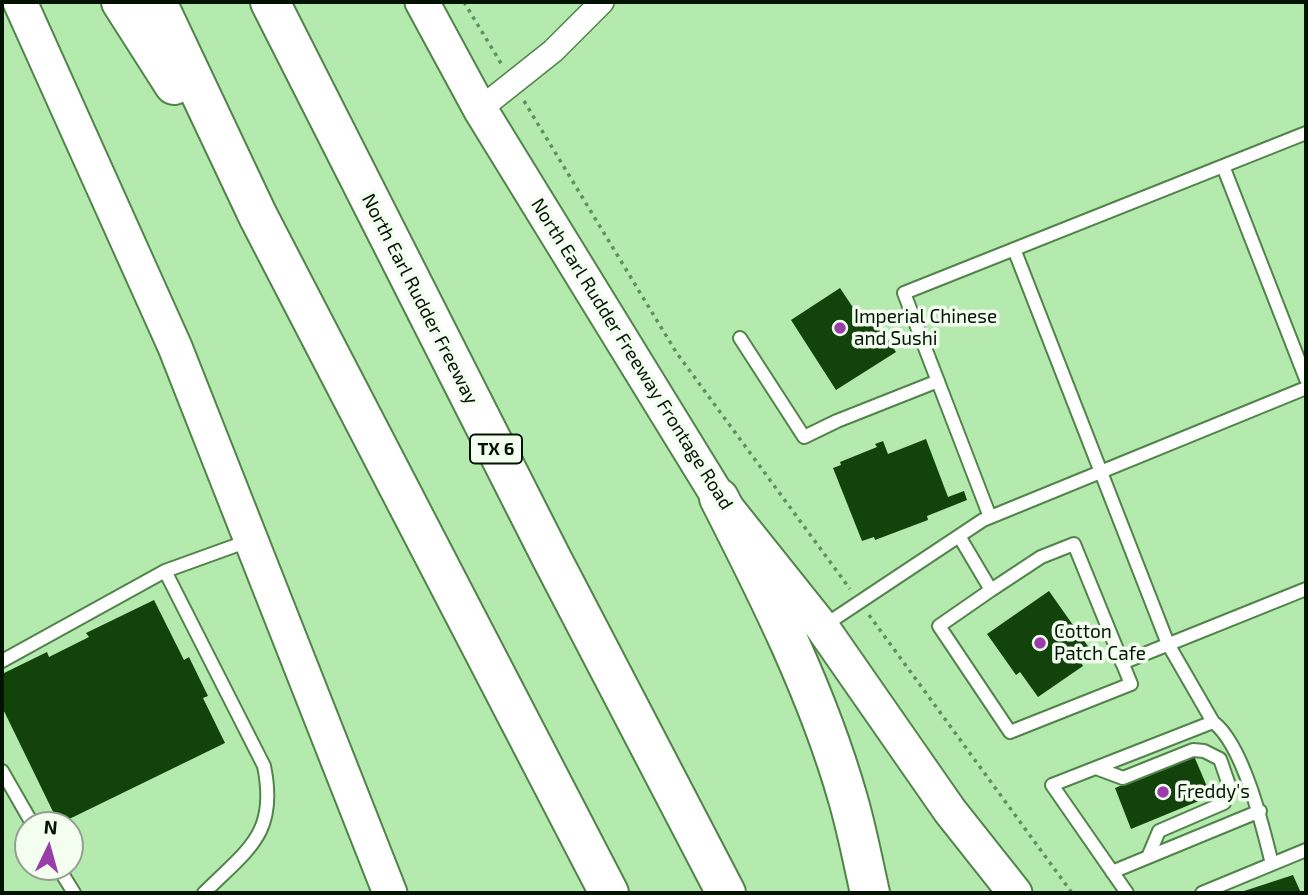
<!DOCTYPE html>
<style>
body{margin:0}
#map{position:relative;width:1308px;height:895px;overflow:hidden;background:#b4eaad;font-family:"Exo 2",sans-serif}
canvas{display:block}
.frame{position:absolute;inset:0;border:4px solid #021401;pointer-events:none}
.north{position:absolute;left:14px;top:811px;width:70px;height:70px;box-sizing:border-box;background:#f3fef1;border:2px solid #93a091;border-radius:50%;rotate:5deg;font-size:19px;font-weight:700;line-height:28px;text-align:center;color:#021401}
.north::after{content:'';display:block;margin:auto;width:24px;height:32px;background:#993ea9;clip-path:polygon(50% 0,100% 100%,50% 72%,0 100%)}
</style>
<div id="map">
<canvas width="1308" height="895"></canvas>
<div class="frame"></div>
<div class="north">N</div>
</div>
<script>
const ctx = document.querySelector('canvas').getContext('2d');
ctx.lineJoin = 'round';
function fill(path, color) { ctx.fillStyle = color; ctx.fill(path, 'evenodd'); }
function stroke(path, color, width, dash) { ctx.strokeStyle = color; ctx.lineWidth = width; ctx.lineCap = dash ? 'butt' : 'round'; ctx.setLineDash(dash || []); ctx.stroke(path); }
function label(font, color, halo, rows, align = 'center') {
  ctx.font = font + ' "Exo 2",sans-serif'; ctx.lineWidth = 7; ctx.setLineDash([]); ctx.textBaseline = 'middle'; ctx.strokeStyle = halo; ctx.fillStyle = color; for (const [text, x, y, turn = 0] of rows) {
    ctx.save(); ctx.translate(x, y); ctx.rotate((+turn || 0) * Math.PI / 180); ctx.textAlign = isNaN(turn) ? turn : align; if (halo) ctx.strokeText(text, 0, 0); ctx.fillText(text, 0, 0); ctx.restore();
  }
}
fill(new Path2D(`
 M 840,288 L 860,318 L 870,312 L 896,352 L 836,390 L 791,320 Z
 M 926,439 L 948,497 L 964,491 L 967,500 L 927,516 L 928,520 L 875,540 L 874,537 L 862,541 L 833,468 L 841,465 L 840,462 L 877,447 L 875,444 L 883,441 L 888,454 Z
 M 1049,591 L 1092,652 L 1080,661 L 1083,666 L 1038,697 L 1020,672 L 1016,675 L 987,634 Z
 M 154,600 L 184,660 L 189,657 L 208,696 L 203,698 L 225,743 L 59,824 L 2,707 L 2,674 L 47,652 L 49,657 L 89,637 L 86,633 Z
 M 1194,756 L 1211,796 L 1131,829 L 1115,788 Z
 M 1293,875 L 1301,893 L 1238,893 Z`), '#11430a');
const lane = new Path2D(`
 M 1223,166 L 1306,379
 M 1014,249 L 1168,644 L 1213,722 C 1243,744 1263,827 1272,864
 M 740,338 L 804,437 L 837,421 L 938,381
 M 990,517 L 904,293 L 1306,133
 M 959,536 L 991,590 L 939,626 L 1010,732 L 1131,684 L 1074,544 L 1041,557 L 991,590
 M 165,571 L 264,766 C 278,834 248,849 204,893
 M 822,627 L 983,520 L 1306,388
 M 2,661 L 165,571 L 251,540
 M 1122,663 L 1306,589
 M 1096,768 L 1123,778 L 1193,750 L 1204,751 L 1220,759 L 1229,785 L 1224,803 L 1159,831 L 1148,857
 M 2,771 L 33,825
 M 58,867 L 74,893
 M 1112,872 L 1260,811
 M 1127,893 L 1052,785 L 1213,722
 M 1202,893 L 1306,850`);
const street = new Path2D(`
 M 480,109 L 553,51 L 602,2`);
const secondary = new Path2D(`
 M 20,2 L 175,347 L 390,893
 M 422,2 L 480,109 L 719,498 L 822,627 L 950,811 L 1015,893`);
const highway = new Path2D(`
 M 121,2 L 174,85
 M 157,2 L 258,216 L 609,893
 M 270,2 L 551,557 L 726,893
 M 719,498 C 768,594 818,694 848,799 C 857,830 863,862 870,893`);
stroke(lane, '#51834a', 16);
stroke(street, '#51834a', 26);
stroke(secondary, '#51834a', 37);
stroke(highway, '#51834a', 42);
stroke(new Path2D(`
 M 464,2 L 502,65
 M 524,101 L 676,352 L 850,589
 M 869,615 L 1072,893`), '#668c61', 3.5, [3.5, 5]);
stroke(lane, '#fff', 12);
stroke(street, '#fff', 23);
stroke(secondary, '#fff', 33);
stroke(highway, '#fff', 38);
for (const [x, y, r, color] of [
 [840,328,7,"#993ea9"],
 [1040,643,7,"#993ea9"],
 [1163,792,7,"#993ea9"]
]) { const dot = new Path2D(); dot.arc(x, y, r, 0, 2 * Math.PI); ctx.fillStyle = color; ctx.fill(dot); stroke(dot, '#f3fef1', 2.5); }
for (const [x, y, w] of [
 [496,449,52]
]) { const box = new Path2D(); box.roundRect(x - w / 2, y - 14.5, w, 29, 5); ctx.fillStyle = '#f3fef1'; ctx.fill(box); stroke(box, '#021401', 2); }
label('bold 18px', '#021401', null, [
 ["TX 6",496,449]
]);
label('19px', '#021401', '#f3fef1', [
 ["North Earl Rudder Freeway",420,299,63],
 ["North Earl Rudder Freeway Frontage Road",632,354,58]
]);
label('19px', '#021401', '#f3fef1', [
 ["Imperial Chinese",854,317],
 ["and Sushi",854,339],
 ["Cotton",1054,632],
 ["Patch Cafe",1054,654],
 ["Freddy's",1177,792]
], 'left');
</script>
